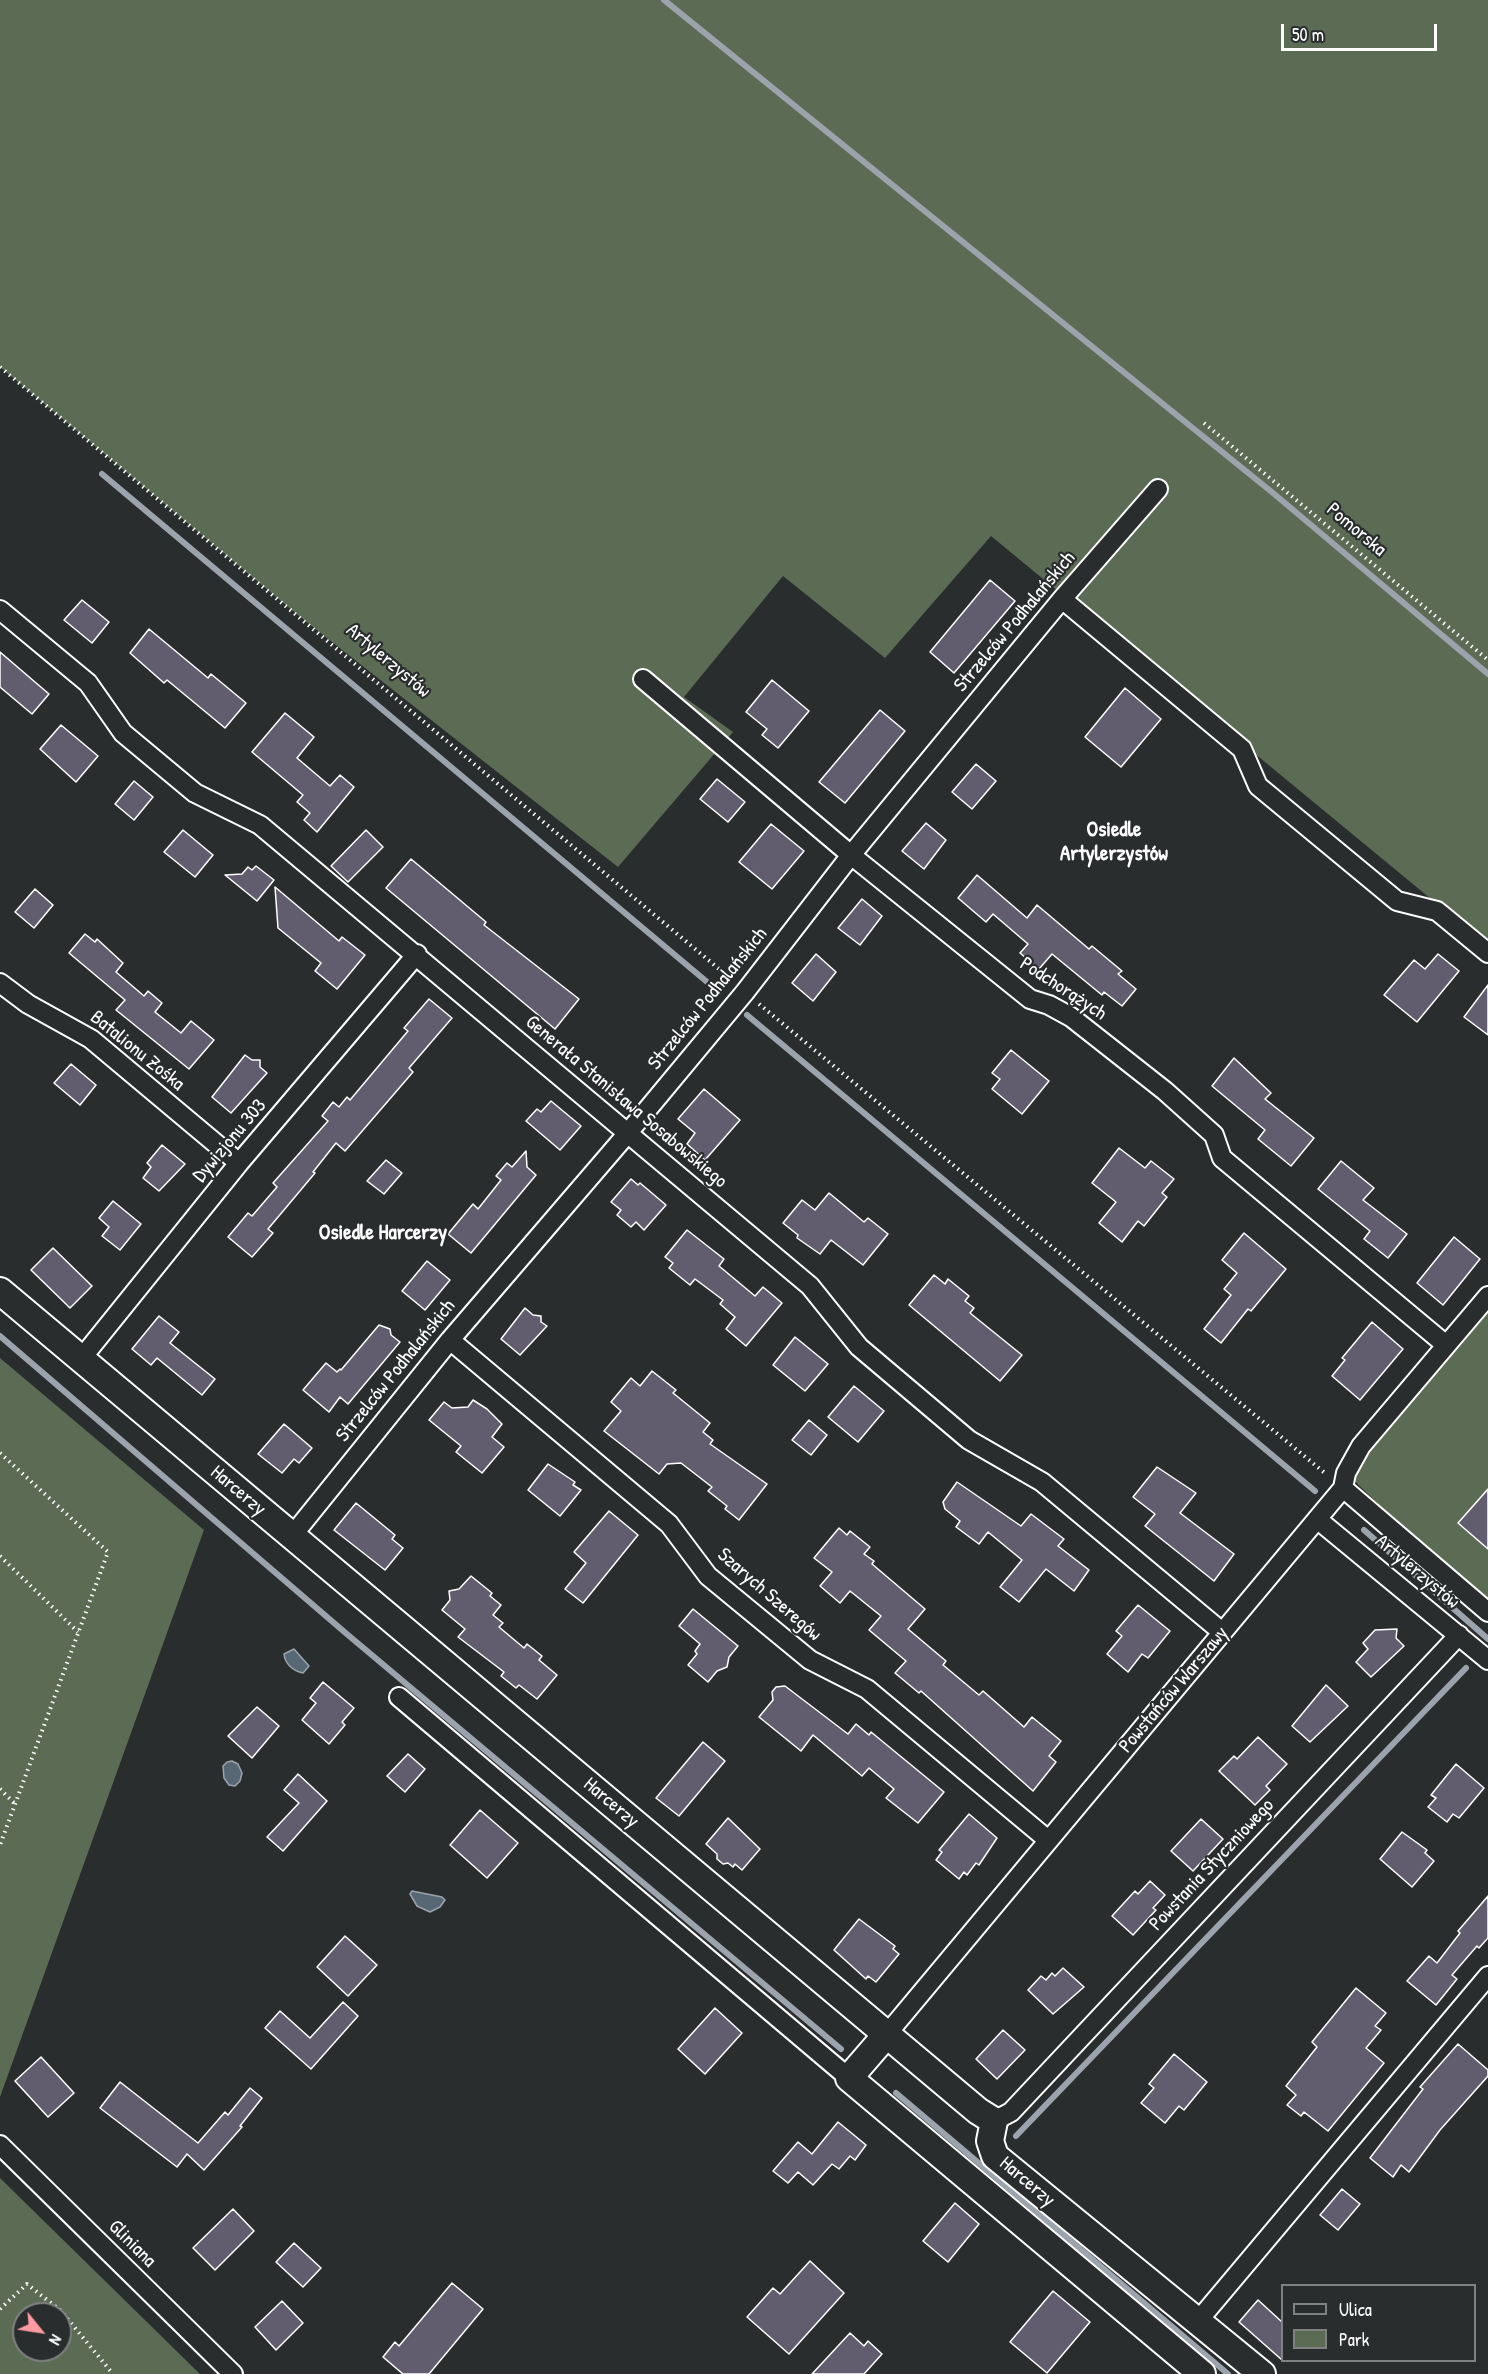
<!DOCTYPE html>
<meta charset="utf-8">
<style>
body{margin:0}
#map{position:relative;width:1488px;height:2374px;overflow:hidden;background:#2a2d2e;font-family:"Patrick Hand",sans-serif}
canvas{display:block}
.legend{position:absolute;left:1281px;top:2284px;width:195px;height:78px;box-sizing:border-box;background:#2a2d2e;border:2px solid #7f8182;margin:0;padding:8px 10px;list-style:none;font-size:18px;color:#fff}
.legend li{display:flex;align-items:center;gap:12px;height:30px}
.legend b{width:30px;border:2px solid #7f8182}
.north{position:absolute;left:12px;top:2302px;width:60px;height:60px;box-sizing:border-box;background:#2a2d2e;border:2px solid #7f8182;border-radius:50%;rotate:120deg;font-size:16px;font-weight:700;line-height:24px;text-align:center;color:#fff}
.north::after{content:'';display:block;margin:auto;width:21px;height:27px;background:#ff9aa2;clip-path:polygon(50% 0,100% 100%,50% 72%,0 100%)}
.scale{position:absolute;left:1281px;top:24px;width:156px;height:27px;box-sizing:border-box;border:3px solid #fff;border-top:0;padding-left:8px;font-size:18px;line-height:21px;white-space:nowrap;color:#fff;-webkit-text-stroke:4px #2a2d2e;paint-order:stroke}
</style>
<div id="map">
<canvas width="1488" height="2374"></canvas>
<ul class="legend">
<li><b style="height:8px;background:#2a2d2e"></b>Ulica</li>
<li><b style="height:16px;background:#5b6b54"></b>Park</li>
</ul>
<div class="north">N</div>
<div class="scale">50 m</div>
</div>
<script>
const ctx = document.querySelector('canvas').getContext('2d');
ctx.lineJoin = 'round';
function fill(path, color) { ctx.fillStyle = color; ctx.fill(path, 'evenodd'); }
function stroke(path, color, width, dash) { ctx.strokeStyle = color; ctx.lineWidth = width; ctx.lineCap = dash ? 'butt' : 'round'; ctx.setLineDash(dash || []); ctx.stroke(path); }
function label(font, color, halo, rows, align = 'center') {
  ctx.font = font + ' "Patrick Hand",sans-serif'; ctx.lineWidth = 4.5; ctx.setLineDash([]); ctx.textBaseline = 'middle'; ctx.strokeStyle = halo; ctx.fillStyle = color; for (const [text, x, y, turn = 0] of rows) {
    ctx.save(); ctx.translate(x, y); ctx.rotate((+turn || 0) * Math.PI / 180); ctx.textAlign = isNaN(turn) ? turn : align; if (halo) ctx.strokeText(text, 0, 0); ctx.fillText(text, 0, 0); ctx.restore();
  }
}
fill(new Path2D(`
 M 0,0 L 1488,0 L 1488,946 L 991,536 L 885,658 L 783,576 L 684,697 L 733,732 L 618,867 L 299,616 L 0,367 Z
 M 1488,1312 L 1488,1598 L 1482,1604 L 1343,1470 Z
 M 0,1358 L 204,1530 L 0,2097 Z
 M 0,2178 L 200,2374 L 0,2374 ZM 24,2314 L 60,2314 L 60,2350 L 24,2350 Z`), '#5b6b54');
const water = new Path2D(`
 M 294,1649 L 309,1666 L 303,1673 C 293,1671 285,1664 284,1654 Z
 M 232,1761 L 238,1764 L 242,1773 L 240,1781 L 235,1786 L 229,1785 L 224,1778 L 223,1766 L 227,1762 Z
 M 412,1891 L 442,1897 L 445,1900 L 440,1907 L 430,1912 L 417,1906 L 410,1894 Z`);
fill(water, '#586774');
stroke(water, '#9ba4ac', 1.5);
stroke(new Path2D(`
 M 664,0 L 1273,493 L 1488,674
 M 102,474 L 719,992
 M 747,1015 L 1315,1491
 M 0,1336 L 348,1635 L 841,2049
 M 1364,1530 L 1488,1639
 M 896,2093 L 1228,2374
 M 1016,2136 L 1466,1668`), '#9ba4ac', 6);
const building = new Path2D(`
 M 990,580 L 1015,601 L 954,673 L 930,652 Z
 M 82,600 L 109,622 L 92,643 L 64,620 Z
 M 149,629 L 208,678 L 211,674 L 246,703 L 225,728 L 167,680 L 164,683 L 130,653 Z
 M 0,652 L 49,694 L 32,714 L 0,687 Z
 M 772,680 L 809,711 L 778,748 L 762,735 L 767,729 L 746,712 Z
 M 1125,688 L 1161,719 L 1121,767 L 1085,737 Z
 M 880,710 L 905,731 L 845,803 L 819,782 Z
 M 285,713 L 314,737 L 297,758 L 330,786 L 340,775 L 354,787 L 317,832 L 304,820 L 310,813 L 297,802 L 303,795 L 252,752 Z
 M 61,725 L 98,756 L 76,782 L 40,749 Z
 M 976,764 L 996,781 L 972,809 L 952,792 Z
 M 717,779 L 745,802 L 728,822 L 700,799 Z
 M 134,781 L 153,797 L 134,820 L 115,804 Z
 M 926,823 L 946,840 L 924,869 L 902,851 Z
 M 771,824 L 804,851 L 772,889 L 739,862 Z
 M 183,830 L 213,855 L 195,877 L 164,852 Z
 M 366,830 L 383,847 L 348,882 L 331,866 Z
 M 411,859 L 486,922 L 484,925 L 579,999 L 555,1029 L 386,888 Z
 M 256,866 L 274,880 L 257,901 L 225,875 L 242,874 L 248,867 L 252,870 Z
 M 977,875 L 1027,918 L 1037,905 L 1089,949 L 1092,946 L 1122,971 L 1118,974 L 1136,989 L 1122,1006 L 1104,992 L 1102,995 L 1052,954 L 1039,969 L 1020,953 L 1028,944 L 993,914 L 986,922 L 958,898 Z
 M 275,887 L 339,941 L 342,937 L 365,955 L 337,989 L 315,971 L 321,963 L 278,928 Z
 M 35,889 L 53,905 L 34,928 L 15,912 Z
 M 862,899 L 882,916 L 860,945 L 838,928 Z
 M 85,934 L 95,942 L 97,939 L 123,963 L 116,972 L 144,996 L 148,991 L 162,1003 L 155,1012 L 181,1033 L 191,1021 L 214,1040 L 189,1069 L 116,1010 L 125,1000 L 69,953 Z
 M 816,954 L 836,972 L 813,1001 L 792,983 Z
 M 1438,954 L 1459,971 L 1417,1022 L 1384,995 L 1414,960 L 1425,969 Z
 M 1488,985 L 1488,1035 L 1464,1017 Z
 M 429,999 L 452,1018 L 409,1068 L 413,1072 L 345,1151 L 336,1143 L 313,1172 L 315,1173 L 268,1229 L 273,1233 L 252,1257 L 228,1237 L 248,1213 L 252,1216 L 277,1187 L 273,1183 L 328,1121 L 322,1116 L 333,1102 L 339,1107 L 347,1097 L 350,1100 L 408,1031 L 404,1028 Z
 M 1011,1050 L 1049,1081 L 1022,1114 L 992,1089 L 1000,1079 L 992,1073 Z
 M 245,1055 L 252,1060 L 260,1060 L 260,1067 L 267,1073 L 231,1113 L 212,1097 Z
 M 1234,1058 L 1271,1093 L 1265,1099 L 1314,1138 L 1291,1166 L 1258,1139 L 1265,1130 L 1212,1086 Z
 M 71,1064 L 96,1085 L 80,1105 L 54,1083 Z
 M 704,1089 L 740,1120 L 705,1160 L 687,1144 L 695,1133 L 678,1119 Z
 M 551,1101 L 581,1126 L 560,1150 L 526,1121 L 537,1109 L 541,1112 Z
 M 162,1145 L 185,1164 L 159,1191 L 143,1178 L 151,1167 L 147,1163 Z
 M 1119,1148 L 1145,1168 L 1151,1161 L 1174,1179 L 1162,1193 L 1167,1197 L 1144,1226 L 1138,1221 L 1122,1242 L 1099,1223 L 1116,1202 L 1092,1183 Z
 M 526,1151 L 527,1167 L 536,1175 L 471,1253 L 448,1234 L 473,1204 L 478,1209 L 501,1180 L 496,1176 L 507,1163 L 512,1167 Z
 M 386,1160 L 402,1173 L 384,1194 L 367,1181 Z
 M 1341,1161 L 1374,1188 L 1363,1200 L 1407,1234 L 1388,1258 L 1364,1239 L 1370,1231 L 1318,1189 Z
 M 631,1179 L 638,1185 L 640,1183 L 666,1205 L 644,1230 L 636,1222 L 631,1227 L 617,1215 L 621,1210 L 611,1202 Z
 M 829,1193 L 864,1222 L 868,1218 L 888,1234 L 863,1265 L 831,1240 L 820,1254 L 797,1238 L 798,1235 L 783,1223 L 802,1200 L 815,1210 Z
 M 113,1201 L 141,1224 L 120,1250 L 102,1236 L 109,1227 L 99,1218 Z
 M 687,1230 L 724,1259 L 719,1266 L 755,1296 L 763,1287 L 782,1303 L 746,1346 L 726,1329 L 735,1317 L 720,1304 L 723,1300 L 695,1279 L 690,1285 L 669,1268 L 673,1263 L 665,1257 Z
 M 1244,1233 L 1286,1269 L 1251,1311 L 1248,1309 L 1221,1343 L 1204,1329 L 1231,1295 L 1224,1289 L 1237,1273 L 1222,1260 Z
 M 1454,1237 L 1480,1259 L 1443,1305 L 1417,1283 Z
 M 53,1248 L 92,1286 L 70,1308 L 31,1270 Z
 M 427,1261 L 450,1280 L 425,1310 L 402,1291 Z
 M 934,1275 L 945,1284 L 948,1279 L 969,1296 L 965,1301 L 974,1308 L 970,1313 L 1022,1355 L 1000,1381 L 909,1305 Z
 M 525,1308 L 533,1315 L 541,1316 L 541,1322 L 547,1326 L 520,1355 L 501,1339 Z
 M 159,1316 L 179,1332 L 170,1343 L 215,1379 L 202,1395 L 157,1358 L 151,1365 L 132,1349 Z
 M 1372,1322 L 1403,1349 L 1360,1400 L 1332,1376 L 1345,1360 L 1342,1358 Z
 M 379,1325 L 390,1329 L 391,1335 L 400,1342 L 348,1404 L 340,1397 L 329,1412 L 303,1390 L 326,1363 L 337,1372 L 340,1369 L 341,1370 Z
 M 795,1337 L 828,1364 L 805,1391 L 773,1365 Z
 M 652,1371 L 676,1390 L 673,1393 L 710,1423 L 703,1432 L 713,1440 L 710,1444 L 767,1484 L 739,1520 L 725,1509 L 727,1506 L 708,1491 L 712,1487 L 681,1463 L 667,1464 L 659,1474 L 604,1431 L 621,1411 L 611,1402 L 631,1378 L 640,1386 Z
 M 854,1386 L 884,1411 L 858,1442 L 828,1417 Z
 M 473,1400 L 487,1409 L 502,1424 L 492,1437 L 504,1447 L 482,1473 L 456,1452 L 461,1446 L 429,1420 L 444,1402 L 452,1408 L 468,1407 Z
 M 809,1420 L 827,1435 L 811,1455 L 792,1440 Z
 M 284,1424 L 312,1448 L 299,1463 L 294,1459 L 282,1473 L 258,1454 Z
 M 548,1464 L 575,1482 L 573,1485 L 581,1490 L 560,1516 L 528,1490 Z
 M 1157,1467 L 1196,1493 L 1180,1513 L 1234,1554 L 1214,1581 L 1145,1526 L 1155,1514 L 1133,1497 Z
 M 957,1482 L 1021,1526 L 1031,1514 L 1064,1539 L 1058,1546 L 1089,1570 L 1074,1591 L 1046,1569 L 1019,1602 L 1000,1587 L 1022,1560 L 988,1532 L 979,1544 L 956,1527 L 960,1521 L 945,1509 L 943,1502 Z
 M 1488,1489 L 1488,1549 L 1458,1523 Z
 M 356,1503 L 395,1535 L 392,1539 L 403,1548 L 385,1570 L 334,1530 Z
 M 609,1511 L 638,1535 L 583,1603 L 565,1589 L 586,1563 L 574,1552 Z
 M 839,1528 L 847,1535 L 850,1531 L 870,1547 L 864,1554 L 874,1561 L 872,1564 L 925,1609 L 908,1629 L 946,1661 L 943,1665 L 979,1695 L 983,1691 L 1024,1727 L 1032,1717 L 1061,1741 L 1049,1756 L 1056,1762 L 1033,1791 L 921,1691 L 919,1693 L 895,1673 L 906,1661 L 869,1630 L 881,1616 L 850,1591 L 840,1603 L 820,1586 L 832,1572 L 814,1558 Z
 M 471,1576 L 492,1593 L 490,1596 L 501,1605 L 493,1615 L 503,1623 L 499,1627 L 524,1648 L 527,1644 L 542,1656 L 539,1660 L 557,1675 L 537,1699 L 519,1685 L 516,1688 L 501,1676 L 504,1672 L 458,1637 L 465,1629 L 442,1610 L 450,1600 L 449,1591 L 459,1589 Z
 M 1138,1605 L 1170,1631 L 1148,1658 L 1142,1654 L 1128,1672 L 1107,1654 L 1122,1636 L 1116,1631 Z
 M 693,1609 L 738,1646 L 729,1657 L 727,1667 L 717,1671 L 708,1682 L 688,1665 L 697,1654 L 695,1651 L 700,1644 L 679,1626 Z
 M 1397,1629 L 1396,1638 L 1404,1646 L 1371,1677 L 1356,1662 L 1368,1649 L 1363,1643 L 1375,1630 Z
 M 323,1682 L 354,1708 L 342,1722 L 345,1725 L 329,1744 L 302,1720 L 316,1703 L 310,1698 Z
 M 1326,1685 L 1348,1706 L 1310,1742 L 1292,1726 Z
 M 785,1686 L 848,1734 L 856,1724 L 869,1735 L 871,1732 L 944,1792 L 918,1823 L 886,1798 L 894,1789 L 869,1768 L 862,1776 L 813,1735 L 801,1751 L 759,1717 L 773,1700 L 772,1692 L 776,1687 Z
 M 257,1707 L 279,1726 L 252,1758 L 228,1736 Z
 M 1258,1737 L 1287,1764 L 1266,1786 L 1270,1790 L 1255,1805 L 1219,1771 L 1234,1756 L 1237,1759 Z
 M 703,1742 L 725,1761 L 679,1816 L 656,1798 Z
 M 408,1754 L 425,1769 L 405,1792 L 387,1776 Z
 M 1456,1764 L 1484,1788 L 1459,1818 L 1453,1814 L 1447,1822 L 1428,1807 L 1436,1798 L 1431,1795 Z
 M 298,1774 L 327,1801 L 283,1851 L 267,1837 L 299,1803 L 284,1790 Z
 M 480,1810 L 518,1843 L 487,1878 L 450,1845 Z
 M 969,1814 L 997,1838 L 979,1865 L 976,1863 L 967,1875 L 964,1872 L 959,1879 L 936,1860 L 942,1852 L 939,1850 Z
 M 728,1818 L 760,1849 L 742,1870 L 735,1864 L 733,1867 L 728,1863 L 723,1864 L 717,1859 L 717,1854 L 706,1844 Z
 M 1201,1819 L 1223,1839 L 1193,1871 L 1171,1851 Z
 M 1402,1832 L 1427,1850 L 1425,1853 L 1434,1861 L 1412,1887 L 1380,1859 Z
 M 1150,1881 L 1165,1895 L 1153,1908 L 1156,1910 L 1133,1935 L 1112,1916 L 1135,1891 L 1138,1894 Z
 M 1488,1896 L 1488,1938 L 1479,1948 L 1477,1946 L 1452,1975 L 1457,1979 L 1436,2005 L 1407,1981 L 1429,1956 L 1437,1963 L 1460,1933 L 1458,1931 Z
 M 859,1919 L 895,1946 L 893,1949 L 899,1954 L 876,1982 L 868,1976 L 866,1979 L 834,1950 Z
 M 345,1936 L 377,1965 L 348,1996 L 317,1967 Z
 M 1063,1968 L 1084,1987 L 1053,2014 L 1028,1990 L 1041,1976 L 1046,1980 L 1052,1973 L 1055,1976 Z
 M 1356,1988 L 1386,2013 L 1375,2026 L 1381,2030 L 1366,2048 L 1384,2063 L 1328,2131 L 1304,2112 L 1301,2116 L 1287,2105 L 1296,2095 L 1286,2086 L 1317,2047 L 1312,2042 Z
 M 343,2002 L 358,2016 L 311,2069 L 265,2028 L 280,2011 L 310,2038 Z
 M 715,2008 L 742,2033 L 705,2074 L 678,2049 Z
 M 1003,2030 L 1025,2050 L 997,2079 L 976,2059 Z
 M 1458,2044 L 1488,2070 L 1488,2076 L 1440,2130 L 1409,2172 L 1401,2165 L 1393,2177 L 1370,2158 L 1423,2089 L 1420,2087 Z
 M 1174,2054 L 1207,2082 L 1184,2110 L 1179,2106 L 1165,2123 L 1141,2103 L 1154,2088 L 1149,2084 Z
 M 41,2057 L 74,2093 L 48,2117 L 15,2081 Z
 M 120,2082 L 198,2143 L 225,2112 L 228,2115 L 250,2088 L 262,2098 L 240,2126 L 242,2127 L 204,2170 L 187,2154 L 177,2167 L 100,2108 Z
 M 838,2122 L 866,2145 L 855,2160 L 850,2156 L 839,2169 L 832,2164 L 813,2185 L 798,2172 L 788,2183 L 773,2171 L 798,2142 L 812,2154 Z
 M 1342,2189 L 1360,2204 L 1338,2230 L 1320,2215 Z
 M 955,2203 L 979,2224 L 948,2262 L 923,2241 Z
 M 233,2209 L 254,2231 L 215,2270 L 193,2248 Z
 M 294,2243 L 321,2268 L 303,2287 L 276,2262 Z
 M 810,2261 L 844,2293 L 789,2354 L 747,2317 L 773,2288 L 780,2294 Z
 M 452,2283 L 483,2309 L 429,2374 L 403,2374 L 383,2357 L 395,2342 L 399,2346 Z
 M 1053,2291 L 1090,2322 L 1047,2373 L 1010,2342 Z
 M 1258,2300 L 1282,2322 L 1282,2360 L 1239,2322 Z
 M 282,2301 L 303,2323 L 276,2350 L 255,2327 Z
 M 850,2333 L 864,2346 L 868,2341 L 882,2354 L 864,2374 L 812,2374 Z`);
fill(building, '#625d6e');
stroke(building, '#fff', 1.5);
const street = new Path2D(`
 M 1062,599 L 1242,749 L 1258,786 L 1397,901 L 1437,911 L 1488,953
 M 0,610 L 88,683 L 123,733 L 195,793 L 260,825 L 810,1286 L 859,1347 L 969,1440 L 1042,1482 L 1222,1632
 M 643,679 L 851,855 L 1030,999 L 1049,1005 L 1071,1017 L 1165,1091 L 1214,1135 L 1222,1158 L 1446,1345
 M 0,983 L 28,1004 L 91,1039 L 239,1163
 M 450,1340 L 669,1524 L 708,1576 L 810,1660 L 867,1689 L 1048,1840
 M 81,1359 L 239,1163 L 417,954
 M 1343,1488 L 1488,1612
 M 1317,1519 L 1488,1660
 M 292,1536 L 450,1340 L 627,1134 L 745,992 L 851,855 L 1062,599 L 1158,489
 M 399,1697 L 849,2078
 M 887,2034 L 1343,1488 L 1346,1473 L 1361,1446 L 1488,1296
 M 994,2121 L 1011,2112 L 1459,1635
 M 0,2145 L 233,2374
 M 1198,2321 L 1488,1976`);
const secondary = new Path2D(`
 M 0,1291 L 978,2111 L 994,2121 L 990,2141 L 995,2156 L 1262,2374
 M 887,2034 L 849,2078 L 1202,2374`);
stroke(street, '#fff', 22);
stroke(secondary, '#fff', 30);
stroke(new Path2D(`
 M 0,367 L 731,979
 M 1204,423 L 1488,660
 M 759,1004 L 1326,1474
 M 0,1453 L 108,1552 L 0,1845
 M 0,1556 L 78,1632
 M 0,1789 L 15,1804
 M 0,2309 L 27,2284 L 61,2311 L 113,2374`), '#fff', 4, [1.5, 4.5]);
stroke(street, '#2a2d2e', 18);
stroke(secondary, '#2a2d2e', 26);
label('20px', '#fff', '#2a2d2e', [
 ["Pomorska",1356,530,40],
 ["Strzelców Podhalańskich",1015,622,-50],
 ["Artylerzystów",388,661,40],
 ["Podchorążych",1063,989,33],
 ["Strzelców Podhalańskich",708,999,-51],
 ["Batalionu Zośka",137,1051,39],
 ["Generała Stanisława Sosabowskiego",626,1102,40],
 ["Dywizjonu 303",230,1141,-50],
 ["Strzelców Podhalańskich",396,1371,-51],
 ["Harcerzy",238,1491,40],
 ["Artylerzystów",1417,1572,40],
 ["Szarych Szeregów",769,1595,41],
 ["Powstańców Warszawy",1174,1690,-50],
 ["Harcerzy",611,1803,40],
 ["Powstania Styczniowego",1212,1865,-47],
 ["Harcerzy",1027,2182,40],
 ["Gliniana",132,2244,45]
]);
label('bold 21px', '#fff', '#2a2d2e', [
 ["Osiedle",1114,830],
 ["Artylerzystów",1114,854],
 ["Osiedle Harcerzy",383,1233]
]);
</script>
